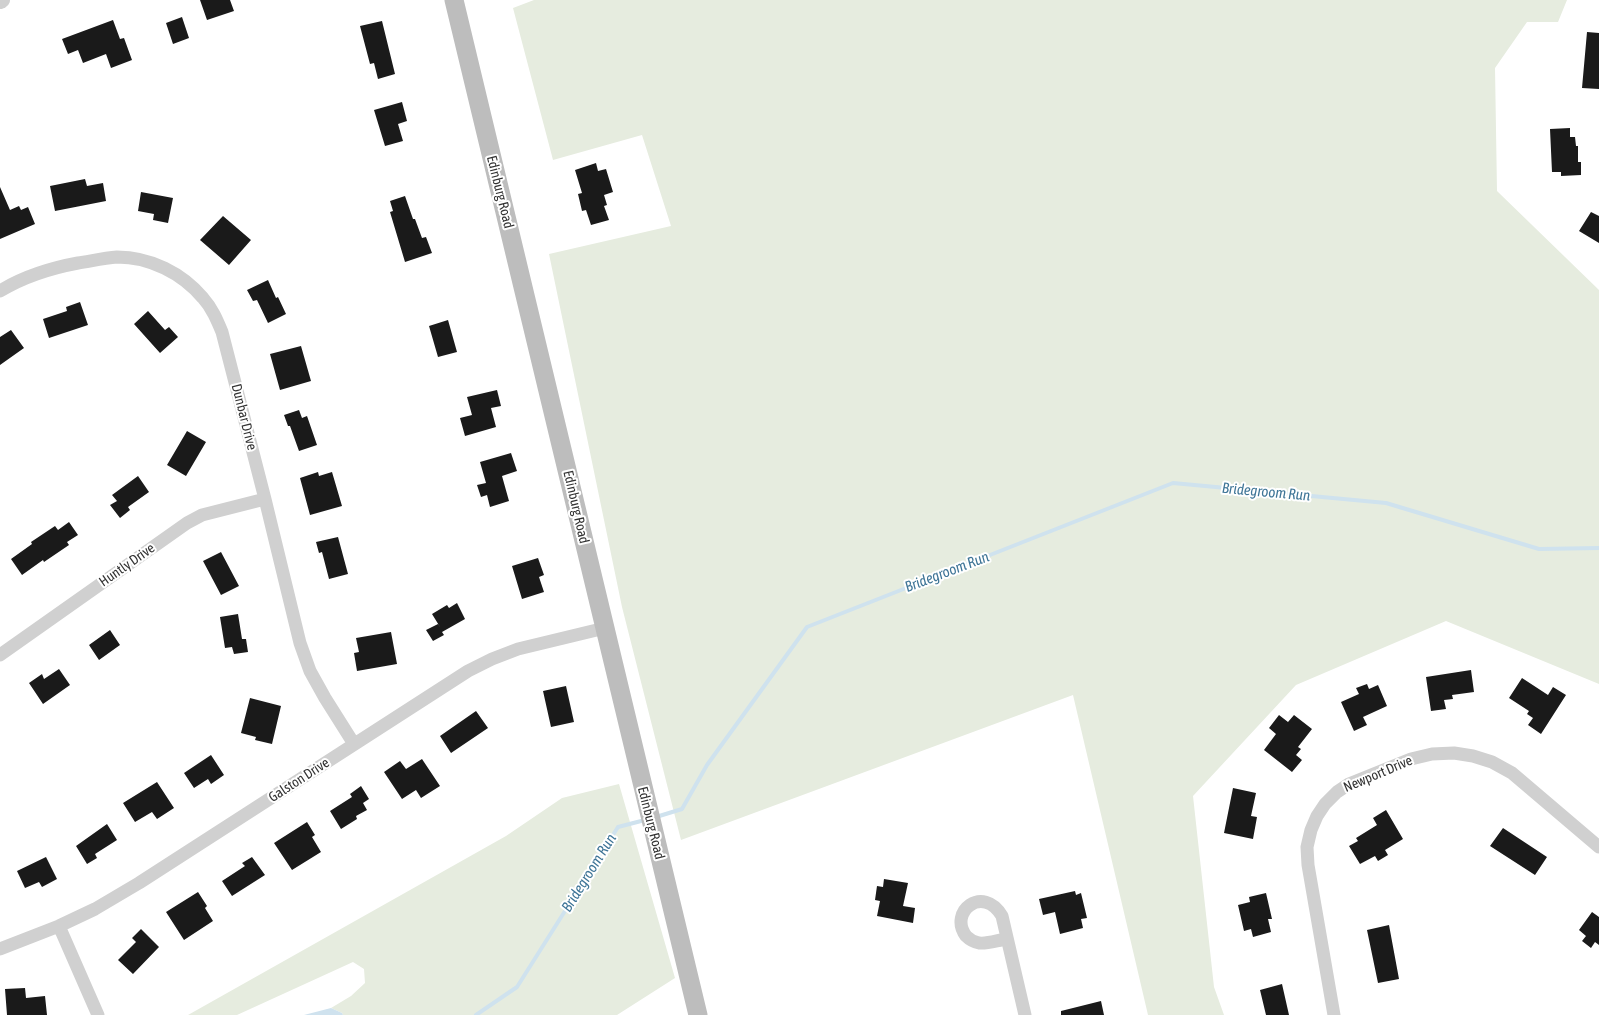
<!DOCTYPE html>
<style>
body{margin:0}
canvas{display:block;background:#fff}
</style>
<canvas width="1599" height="1015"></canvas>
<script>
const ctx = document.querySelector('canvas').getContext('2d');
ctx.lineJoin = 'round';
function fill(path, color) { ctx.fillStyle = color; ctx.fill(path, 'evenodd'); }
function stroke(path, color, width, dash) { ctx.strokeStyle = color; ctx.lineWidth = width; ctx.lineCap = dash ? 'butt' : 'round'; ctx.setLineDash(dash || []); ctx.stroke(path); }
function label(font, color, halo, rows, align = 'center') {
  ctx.font = font + ' "Asap Condensed",sans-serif'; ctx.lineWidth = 4; ctx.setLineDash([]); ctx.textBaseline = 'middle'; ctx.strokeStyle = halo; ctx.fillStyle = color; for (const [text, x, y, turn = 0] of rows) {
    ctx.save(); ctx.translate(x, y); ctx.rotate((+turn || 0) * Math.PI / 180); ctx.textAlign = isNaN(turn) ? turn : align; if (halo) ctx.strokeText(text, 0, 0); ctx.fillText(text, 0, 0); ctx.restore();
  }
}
fill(new Path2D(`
 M 534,0 L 1567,0 L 1558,22 L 1527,22 L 1495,68 L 1497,191 L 1599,290 L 1599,684 L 1446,621 L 1296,685 L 1193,796 L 1214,987 L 1224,1015 L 1148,1015 L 1073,695 L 681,840 L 622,607 L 549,254 L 671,226 L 642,135 L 553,160 L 513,8 Z
 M 619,784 L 675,978 L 617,1015 L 343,1015 L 342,1013 L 331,1008 L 351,996 L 365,983 L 364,969 L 353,962 L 237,1015 L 188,1015 L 506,836 L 562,798 Z`), '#e6ecdf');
fill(new Path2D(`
 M 331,1008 L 342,1013 L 343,1015 L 304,1015 Z`), '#cfe2ee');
stroke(new Path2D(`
 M 656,817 L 682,809 L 707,765 L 807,627 L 1173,483 L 1386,503 L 1539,549 L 1599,548
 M 476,1015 L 517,987 L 618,827 L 645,820`), '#cfe2ee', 4);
fill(new Path2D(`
 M 200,0 L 230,0 L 234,11 L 207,20 Z
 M 182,17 L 189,38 L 173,44 L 166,23 Z
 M 113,20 L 120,39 L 124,38 L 132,60 L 111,68 L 106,54 L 83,63 L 78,50 L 68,54 L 62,39 Z
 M 382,21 L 395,74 L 378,79 L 374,63 L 370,64 L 360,26 Z
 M 1587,32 L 1599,33 L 1599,89 L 1582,88 Z
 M 402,102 L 407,121 L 398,124 L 403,141 L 385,146 L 374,110 Z
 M 1570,128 L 1570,137 L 1575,137 L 1576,146 L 1578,146 L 1578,162 L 1581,162 L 1581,175 L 1561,176 L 1561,172 L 1552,172 L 1550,129 Z
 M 596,163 L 598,171 L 606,169 L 613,192 L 604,195 L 607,205 L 604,206 L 609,220 L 591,225 L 586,210 L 582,211 L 578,194 L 582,193 L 575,170 Z
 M 85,179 L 87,186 L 103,183 L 106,201 L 55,211 L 50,186 Z
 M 0,187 L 10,210 L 19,206 L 21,210 L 28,207 L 35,224 L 0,239 Z
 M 141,192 L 173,198 L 168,223 L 153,220 L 154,214 L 138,211 Z
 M 405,196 L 413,219 L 415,219 L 422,238 L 426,237 L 432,253 L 405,262 L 390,212 L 393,211 L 390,201 Z
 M 1591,212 L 1599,216 L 1599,243 L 1579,231 Z
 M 223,216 L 251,240 L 229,265 L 200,240 Z
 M 268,280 L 276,298 L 278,297 L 286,314 L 268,323 L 257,300 L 253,301 L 247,290 Z
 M 80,302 L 88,325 L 49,338 L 43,319 L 67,311 L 66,307 Z
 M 148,311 L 165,330 L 169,327 L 178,337 L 160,353 L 134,324 Z
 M 448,320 L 457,352 L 438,357 L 429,326 Z
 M 11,330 L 24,348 L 0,365 L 0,337 Z
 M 301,346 L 311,381 L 280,390 L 270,354 Z
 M 497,390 L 501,406 L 491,408 L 496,427 L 465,436 L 460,418 L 472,415 L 467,397 Z
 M 299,410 L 302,418 L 307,416 L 317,445 L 299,451 L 290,426 L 288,426 L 284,415 Z
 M 187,431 L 206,442 L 186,476 L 167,465 Z
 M 511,453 L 517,471 L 502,476 L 509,501 L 490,507 L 487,495 L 481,497 L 477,485 L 486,483 L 480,462 Z
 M 318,472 L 319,476 L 332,472 L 342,506 L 310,515 L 300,478 Z
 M 138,476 L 149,492 L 128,507 L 130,510 L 120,518 L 110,505 L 117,501 L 112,495 Z
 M 69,522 L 78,535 L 67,542 L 69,545 L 44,562 L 43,560 L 22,575 L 11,559 L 32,544 L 31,542 L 55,526 L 58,530 Z
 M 338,537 L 348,574 L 329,579 L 322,552 L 319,553 L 316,542 Z
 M 221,552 L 239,586 L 221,595 L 203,561 Z
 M 538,558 L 544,575 L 539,577 L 544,592 L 522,599 L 512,566 Z
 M 457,603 L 465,619 L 442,632 L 444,635 L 433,641 L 426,630 L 438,624 L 440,627 L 432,614 L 447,605 L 449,608 Z
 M 238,614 L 242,639 L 246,639 L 248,652 L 234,654 L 232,647 L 225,648 L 220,617 Z
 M 110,630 L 120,645 L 99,660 L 89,645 Z
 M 391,632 L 397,664 L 357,671 L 354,653 L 359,652 L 356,638 Z
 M 59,669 L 70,685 L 43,704 L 29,683 L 42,674 L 44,679 Z
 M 1471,670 L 1474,692 L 1452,695 L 1453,699 L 1444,700 L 1446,709 L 1431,711 L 1426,677 Z
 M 1522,678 L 1548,695 L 1553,687 L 1566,695 L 1541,734 L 1528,725 L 1533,718 L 1527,714 L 1529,711 L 1509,698 Z
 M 1367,684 L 1369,689 L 1378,685 L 1387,706 L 1363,717 L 1367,725 L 1354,731 L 1341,702 L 1359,694 L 1356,688 Z
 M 566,686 L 574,722 L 551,727 L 543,691 Z
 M 250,698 L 281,706 L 272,744 L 255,740 L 256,737 L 241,733 Z
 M 476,711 L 488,728 L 451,753 L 440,736 Z
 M 1279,715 L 1288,722 L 1294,715 L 1312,729 L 1298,747 L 1301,749 L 1296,755 L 1302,760 L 1292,772 L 1264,750 L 1276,734 L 1269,728 Z
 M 211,755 L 224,775 L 211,784 L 208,779 L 194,788 L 184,773 Z
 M 422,759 L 440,786 L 421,798 L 416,790 L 402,799 L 384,772 L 400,761 L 406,769 Z
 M 157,782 L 174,808 L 157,819 L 152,812 L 135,822 L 123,803 Z
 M 361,786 L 369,799 L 363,803 L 367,810 L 356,816 L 357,819 L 341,829 L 330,811 L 352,797 L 350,794 Z
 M 1233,788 L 1256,793 L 1251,816 L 1257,817 L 1253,839 L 1224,833 Z
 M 1386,810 L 1403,839 L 1385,850 L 1388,855 L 1378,861 L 1375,856 L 1360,864 L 1349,846 L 1358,841 L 1356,838 L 1377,825 L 1373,818 Z
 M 307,822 L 315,835 L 312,837 L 321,852 L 292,870 L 274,843 Z
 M 107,824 L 117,840 L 95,854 L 97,858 L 87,864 L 76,846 Z
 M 1503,828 L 1547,857 L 1535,875 L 1490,846 Z
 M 46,857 L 57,879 L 42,887 L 39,882 L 25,888 L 17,871 Z
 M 252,857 L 265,875 L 232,896 L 222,881 L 245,866 L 242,863 Z
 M 884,879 L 908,883 L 903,906 L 915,908 L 913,923 L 877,916 L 880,901 L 875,900 L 877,886 L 883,887 Z
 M 1075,891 L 1076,895 L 1081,893 L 1087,918 L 1081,919 L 1083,928 L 1060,934 L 1055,912 L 1043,915 L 1039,899 Z
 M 198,892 L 207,906 L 205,908 L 213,921 L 184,940 L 166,912 Z
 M 1266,893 L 1272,919 L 1268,919 L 1271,932 L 1253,937 L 1251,929 L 1244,931 L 1238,905 L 1250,902 L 1249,897 Z
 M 1592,912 L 1599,917 L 1599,945 L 1595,942 L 1591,948 L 1582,941 L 1586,936 L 1579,930 Z
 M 1389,925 L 1399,979 L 1378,983 L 1367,930 Z
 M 141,929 L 159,947 L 133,974 L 118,960 L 136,942 L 132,938 Z
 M 1282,984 L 1289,1015 L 1266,1015 L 1260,990 Z
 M 25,988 L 26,998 L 45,996 L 47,1015 L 7,1015 L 5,989 Z
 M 1101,1001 L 1104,1015 L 1061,1015 L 1061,1011 Z`), '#1a1a1a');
stroke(new Path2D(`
 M 0,291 C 23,277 51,268 78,263 C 91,261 104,258 117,257 C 150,257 182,273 203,298 C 212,308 217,320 222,332 L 265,499 L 300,643 L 310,671 L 325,698 L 354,744
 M 0,655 L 187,523 L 202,515 L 265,499
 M 59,926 L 98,1015
 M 1007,939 C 998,940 988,944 979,943 C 974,942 970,940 966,936 C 948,912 983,884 1002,916 L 1025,1015
 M 0,949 L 59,926 L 95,909 L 139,883 L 468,671 L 492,659 L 518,649 L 605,628
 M 1334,1015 L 1308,865 L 1307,847 L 1311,830 L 1317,816 L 1325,804 L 1337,792 L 1349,784 L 1411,759 L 1432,754 L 1454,753 L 1473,756 L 1492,762 L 1512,773 L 1599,847`), '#d0d0d0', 13);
stroke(new Path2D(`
 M 0,1 L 2,0`), '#d0d0d0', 16);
stroke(new Path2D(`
 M 454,0 L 698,1015`), '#bdbdbd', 19);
label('14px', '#333', '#fff', [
 ["Edinburg Road",500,192,76],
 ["Dunbar Drive",244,417,76],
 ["Edinburg Road",576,507,77],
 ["Huntly Drive",127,565,-35],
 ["Newport Drive",1378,774,-23],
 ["Galston Drive",299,780,-33],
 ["Edinburg Road",651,823,76]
]);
label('italic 15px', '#3f7597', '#fff', [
 ["Bridegroom Run",1266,492,5],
 ["Bridegroom Run",947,572,-21],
 ["Bridegroom Run",589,873,-58]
]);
</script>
